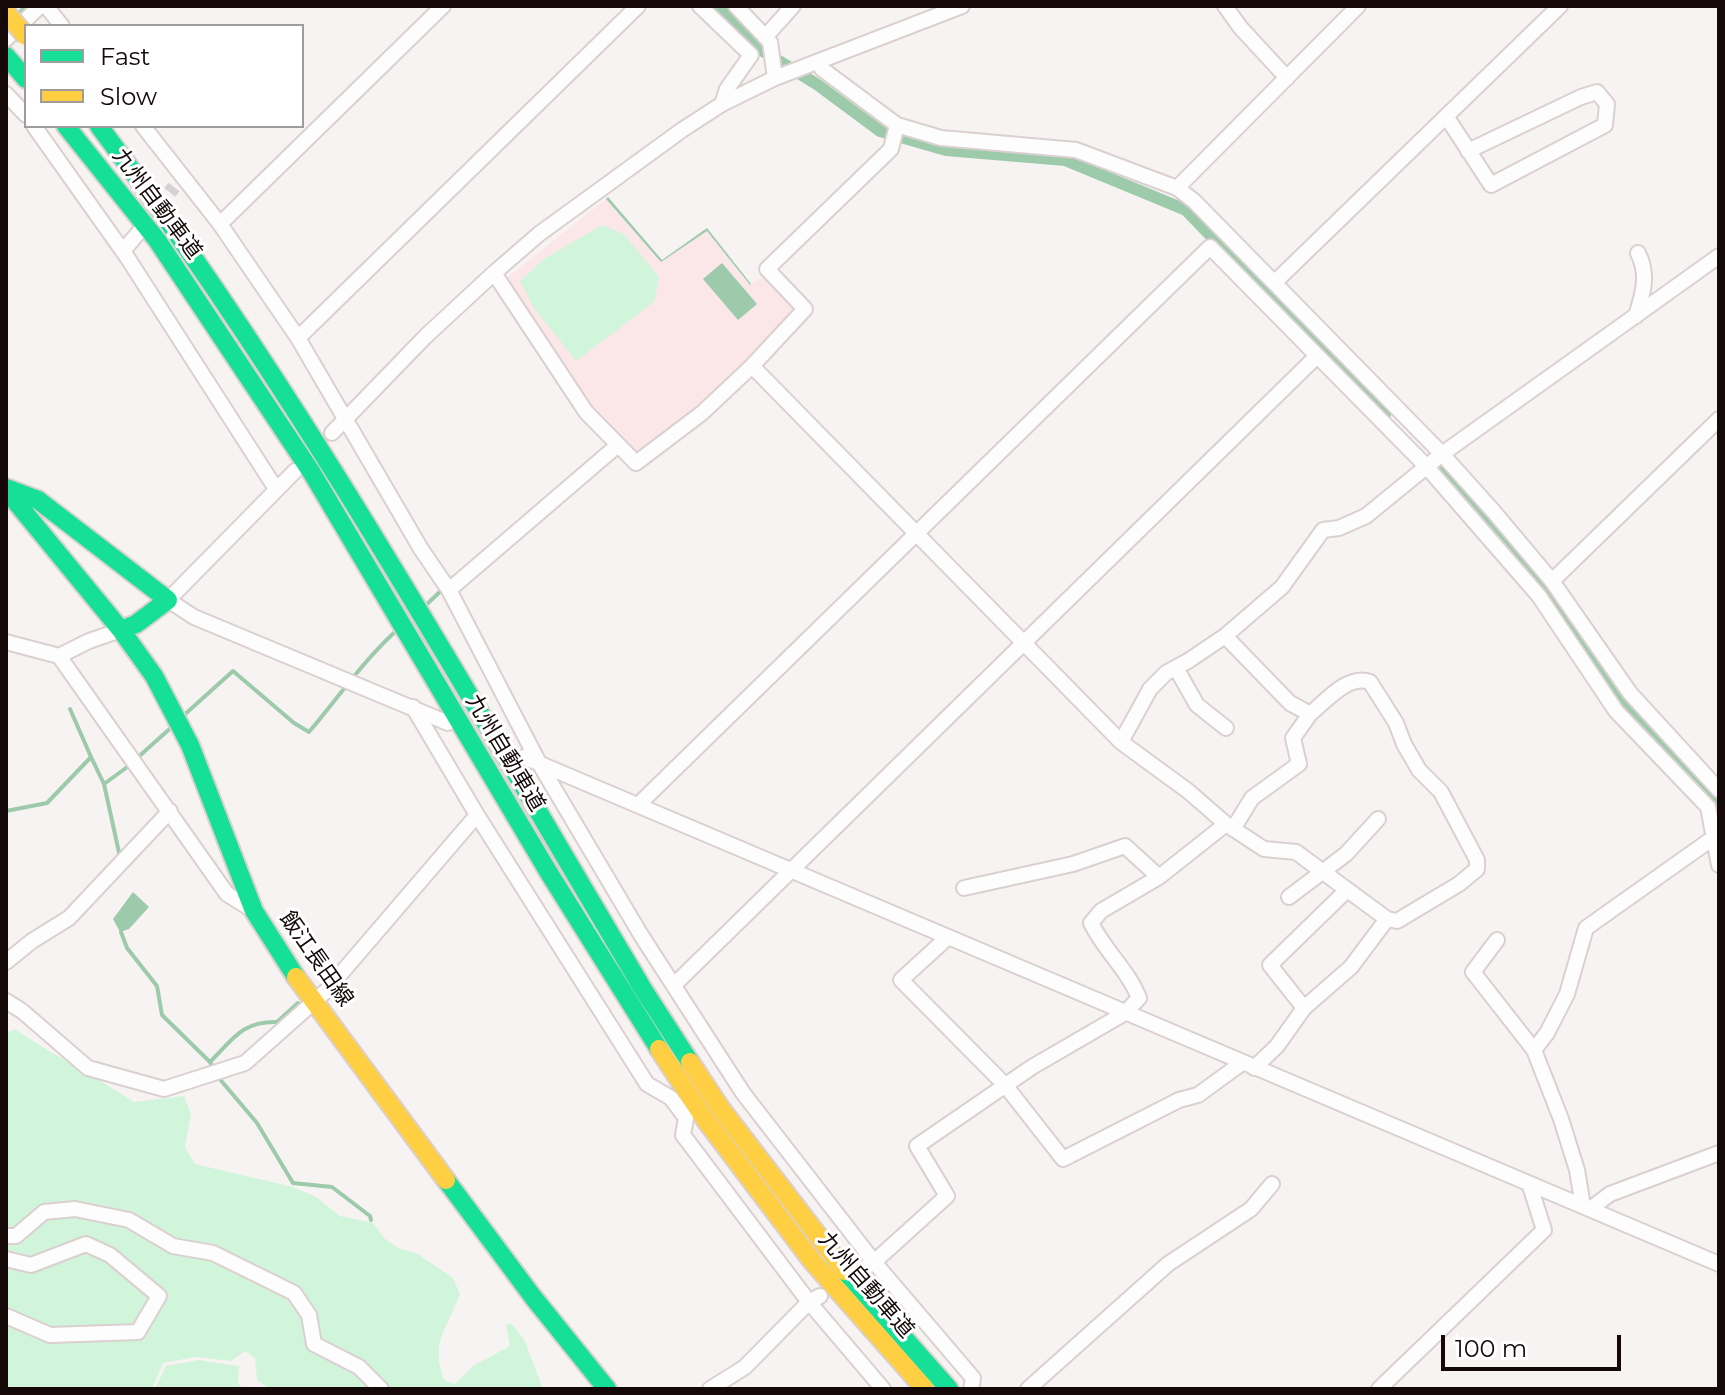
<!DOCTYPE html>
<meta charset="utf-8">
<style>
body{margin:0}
#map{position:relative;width:1725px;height:1395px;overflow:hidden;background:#f8f3f3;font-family:Montserrat,sans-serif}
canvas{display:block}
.frame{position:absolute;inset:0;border:8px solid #150808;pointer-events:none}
.legend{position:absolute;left:24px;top:24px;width:280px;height:104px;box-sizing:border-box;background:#fff;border:2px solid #a19c9c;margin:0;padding:10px 14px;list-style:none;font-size:24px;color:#150808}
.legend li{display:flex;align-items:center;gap:16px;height:40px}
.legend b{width:40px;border:2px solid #a19c9c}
.scale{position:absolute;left:1441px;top:1335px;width:180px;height:36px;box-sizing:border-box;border:4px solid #150808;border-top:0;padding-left:10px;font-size:24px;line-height:28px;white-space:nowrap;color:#150808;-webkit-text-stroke:6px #fff;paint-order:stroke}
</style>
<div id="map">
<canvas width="1725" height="1395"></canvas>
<div class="frame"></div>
<ul class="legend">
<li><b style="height:10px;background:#16e098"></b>Fast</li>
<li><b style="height:10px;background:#ffcf43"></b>Slow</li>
</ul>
<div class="scale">100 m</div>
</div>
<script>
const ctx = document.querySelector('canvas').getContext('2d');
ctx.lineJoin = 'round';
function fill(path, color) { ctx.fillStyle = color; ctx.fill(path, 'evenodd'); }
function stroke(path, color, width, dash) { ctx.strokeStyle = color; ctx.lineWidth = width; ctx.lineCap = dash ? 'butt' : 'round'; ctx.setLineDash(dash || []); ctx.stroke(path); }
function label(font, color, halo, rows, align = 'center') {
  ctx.font = font + ' Montserrat,"Noto Sans JP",sans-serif'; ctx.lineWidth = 6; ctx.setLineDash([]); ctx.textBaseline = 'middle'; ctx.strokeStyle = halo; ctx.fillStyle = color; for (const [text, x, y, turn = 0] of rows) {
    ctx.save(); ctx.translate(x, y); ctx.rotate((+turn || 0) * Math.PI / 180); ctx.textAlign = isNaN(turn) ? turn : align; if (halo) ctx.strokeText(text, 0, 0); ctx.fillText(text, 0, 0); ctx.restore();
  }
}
fill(new Path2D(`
 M 606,199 L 661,262 L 707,231 L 749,285 L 765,275 L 798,310 L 700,409 L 639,455 L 634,455 L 590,411 L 504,280 Z`), '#fbe7e7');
fill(new Path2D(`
 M 602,225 L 624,234 L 659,277 L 654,302 L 576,361 L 534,308 L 520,281 L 544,259 Z
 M 15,1029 C 54,1056 95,1076 134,1102 L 184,1096 L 191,1114 L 185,1147 L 195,1164 L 293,1187 L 316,1197 L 340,1216 L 373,1223 L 385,1239 L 398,1248 L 418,1254 L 453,1278 L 460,1294 C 447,1329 430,1342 444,1380 L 455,1384 L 473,1366 L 510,1346 L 506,1325 L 511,1323 L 524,1339 L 543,1389 L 270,1389 L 257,1380 L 255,1358 L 245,1351 L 231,1361 L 195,1357 L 163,1363 L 152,1389 L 6,1389 L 6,1033 Z
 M 199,1360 L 239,1366 L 238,1384 L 245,1389 L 155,1389 L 166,1366 Z`), '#d0f5da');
fill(new Path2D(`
 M 608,197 L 662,260 L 707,228 L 751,284 L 750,285 L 707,231 L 661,262 L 606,199 Z
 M 722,263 L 757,304 L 738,320 L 703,279 Z
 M 133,892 L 149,907 L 129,929 L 120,932 L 113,919 Z`), '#9ccaaa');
stroke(new Path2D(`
 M 19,13 L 26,6
 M 427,604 L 444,588
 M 70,709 L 91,757
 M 183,716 L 233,671 L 294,723 L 309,732 C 338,698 363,661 396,631
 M 136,759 L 174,725
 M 6,811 L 47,803 L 91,757 L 104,784
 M 120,857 L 104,784 L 130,765
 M 121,932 L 127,948 L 157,986 L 162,1015 L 210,1062
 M 214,1070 L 210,1062 C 233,1039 242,1021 277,1022 L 298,1003
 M 218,1077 L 257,1123 L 293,1183 L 332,1187 L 370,1216 L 371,1220`), '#9ccaaa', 4);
stroke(new Path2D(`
 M 718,6 L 758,48 L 818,85 L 880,131 L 946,150 L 1065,160 L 1186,210 L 1385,415
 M 1429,460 L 1546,591 L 1629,711 L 1717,806 L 1719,815`), '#9ccaaa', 12);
stroke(new Path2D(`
 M 157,209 L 174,187`), '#d6d0d0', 14, [14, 7]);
const street = new Path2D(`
 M 46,6 L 62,26
 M 700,6 L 751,55 L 727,89 L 722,104
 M 736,6 L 770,42 L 775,78
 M 1225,6 L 1240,27 L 1287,78
 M 766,36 L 793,6
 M 6,39 L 40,6
 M 822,69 L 897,125 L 941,138 L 1076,150 L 1177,188 L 1194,201 L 1442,454 L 1494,512 L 1552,581 L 1630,693 L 1719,790
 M 6,94 L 26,115
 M 1446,116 L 1491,185 L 1605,125 L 1607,104 L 1597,92 L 1581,97 L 1468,151
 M 34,126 L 127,257 L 276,489
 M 143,126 L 220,224 L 298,338 L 421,549 L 449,590 L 539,763 L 641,935 L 743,1093 L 874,1262 L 973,1378 L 971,1389
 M 1177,188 L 1358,6
 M 220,224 L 443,6
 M 123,251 L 139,232
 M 494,273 L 586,412 L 636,463 L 702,413 L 752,366 L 805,309 L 767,269 L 891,149 L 897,125
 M 1275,282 L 1560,6
 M 1636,316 C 1643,293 1649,275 1638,253
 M 298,338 L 638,6
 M 752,366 L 1121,742 L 1188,791 L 1226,824 L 1264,849 L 1296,852 L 1387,919 L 1397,921 L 1459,884 L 1477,869 L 1477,860 L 1441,792 L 1419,770 L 1404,744 L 1396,723 L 1370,682 C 1348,674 1326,701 1310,714 L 1290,703 L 1225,636
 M 332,433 L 426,336 L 494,273 L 539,234 L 682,130 L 722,104 L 775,78 L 962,6
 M 295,471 L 168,600 L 194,617 L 448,723
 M 1552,581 L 1719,419
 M 449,590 L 618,445
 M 6,642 L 59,656 L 227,894 L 254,911
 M 59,656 L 89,641 L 121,630
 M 1176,668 L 1197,705 L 1226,728
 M 413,707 L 477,815 L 647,1084 L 671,1098 L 686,1118 L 683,1135 L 809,1302 L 883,1389
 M 1121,742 L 1150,689 L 1166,673 L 1188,661 L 1225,636 L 1282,587 L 1323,530 L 1339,528 L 1366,516 L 1442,454 L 1719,256
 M 524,757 L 1719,1264
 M 638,805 L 1210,247 L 1426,466 L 1539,596 L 1616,711 L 1708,807 L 1719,865
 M 1233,829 L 1252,798 L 1299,764 L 1293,738 L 1310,714
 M 964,888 L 1073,864 L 1125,846 L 1159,877
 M 1289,897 L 1346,854 L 1378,819
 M 947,938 L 901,980 L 1005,1085 L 1063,1159 L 1179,1100 L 1198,1095 L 1242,1063
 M 1497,940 L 1473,972 L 1534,1050 L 1561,1119 L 1577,1170 L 1583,1206
 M 6,962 L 32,941 L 69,918 L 170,811
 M 674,985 L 1317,356
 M 6,1001 L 22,1011 L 88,1068 L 164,1089 L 245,1063 L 326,991 L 477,815
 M 1304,1008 L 1270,965 L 1347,890
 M 1534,1050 L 1547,1033 L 1567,994 L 1586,928 L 1713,838
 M 1254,1068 L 1277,1046 L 1304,1008 L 1351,967 L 1387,919
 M 1590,1209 L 1610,1194 L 1719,1153
 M 6,1236 L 16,1236 L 44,1212 L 75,1209 L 129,1220 L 173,1246 L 213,1253 L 294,1293 L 309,1315 L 314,1344 L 359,1367 L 381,1389
 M 6,1259 L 31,1265 L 86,1244 L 110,1255 L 159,1296 L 138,1332 L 50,1335 L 6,1316
 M 864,1268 L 874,1262 L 947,1196 L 917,1146 L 1032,1067 L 1125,1013 L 1139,998 C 1128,970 1104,950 1091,923 L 1101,911 L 1159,877 L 1226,824
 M 710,1389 L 745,1367 L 809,1302 L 820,1296
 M 1028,1389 L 1168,1264 L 1251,1209 L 1272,1184
 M 1379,1389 L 1544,1230 L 1530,1186`);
const fast = new Path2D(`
 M 6,56 L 26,79
 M 66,126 L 157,240 L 312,473 L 549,873 L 659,1049
 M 99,126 C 303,398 469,697 643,989 L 690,1062
 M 6,488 L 38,500 L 168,600 L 136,624 L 121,630
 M 6,490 L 121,630 L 154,676 L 190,745 L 254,911 L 296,977
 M 446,1180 L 533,1297 L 607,1389
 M 845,1271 L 949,1389`);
const slow = new Path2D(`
 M 296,977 L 446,1180
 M 659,1049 L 705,1119 L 813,1262 L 925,1389
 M 690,1062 L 721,1109 L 845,1271`);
stroke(street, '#dbd0d0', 18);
stroke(fast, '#dbd0d0', 22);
stroke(slow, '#dbd0d0', 22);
stroke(street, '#fefdfd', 14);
stroke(fast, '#16e098', 18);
stroke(slow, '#ffcf43', 18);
const slowBridge = new Path2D(`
 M 6,13 L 26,36`);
stroke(slowBridge, '#dbd0d0', 22, []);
stroke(slowBridge, '#ffcf43', 18);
label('22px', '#150808', '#fff', [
 ["九州自動車道",157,204,53],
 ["九州自動車道",505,753,59],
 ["飯江長田線",316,959,55],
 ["九州自動車道",866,1285,49]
]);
</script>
